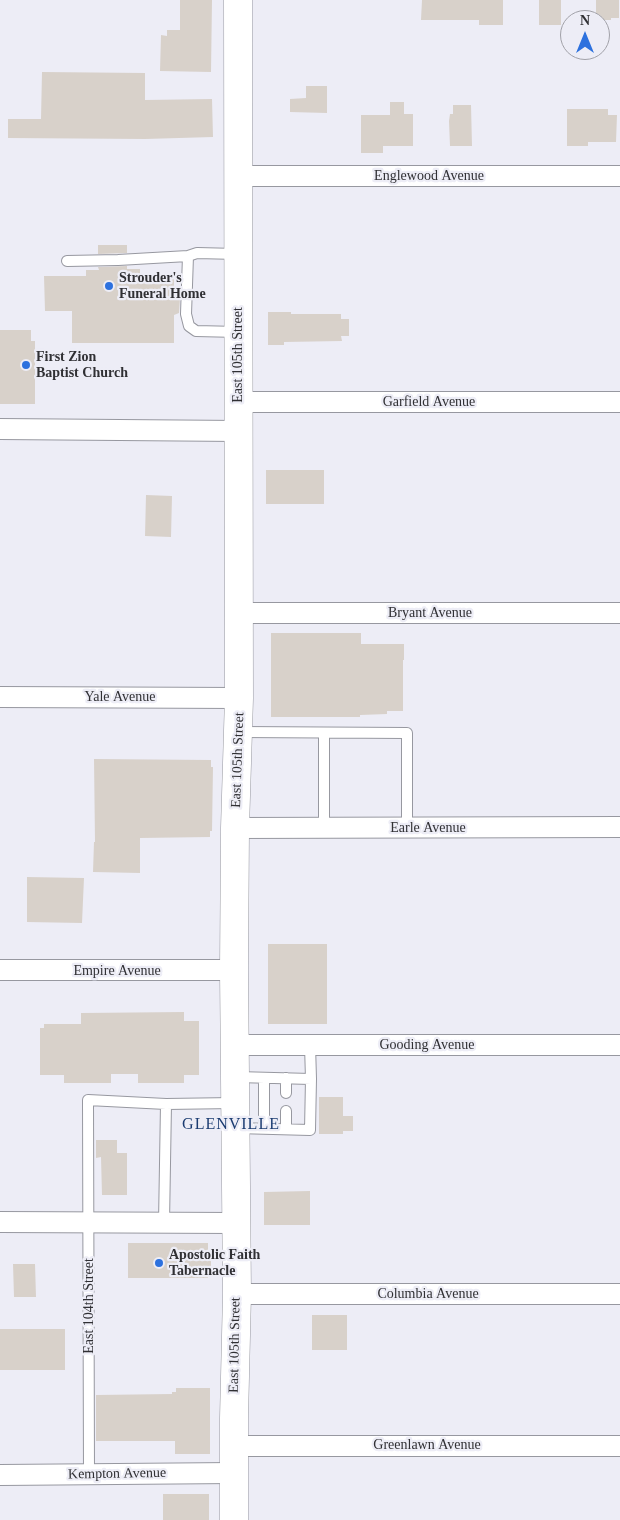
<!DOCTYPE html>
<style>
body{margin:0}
#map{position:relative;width:620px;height:1520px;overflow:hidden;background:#ededf6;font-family:Georgia,serif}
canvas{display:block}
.north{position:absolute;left:560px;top:10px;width:50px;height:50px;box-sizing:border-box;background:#ededf6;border:1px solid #a1a1a8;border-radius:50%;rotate:0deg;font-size:14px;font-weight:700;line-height:20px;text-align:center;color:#303034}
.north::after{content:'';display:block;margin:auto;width:18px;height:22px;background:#2d71de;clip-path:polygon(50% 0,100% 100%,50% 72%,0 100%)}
</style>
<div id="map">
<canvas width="620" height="1520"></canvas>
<div class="north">N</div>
</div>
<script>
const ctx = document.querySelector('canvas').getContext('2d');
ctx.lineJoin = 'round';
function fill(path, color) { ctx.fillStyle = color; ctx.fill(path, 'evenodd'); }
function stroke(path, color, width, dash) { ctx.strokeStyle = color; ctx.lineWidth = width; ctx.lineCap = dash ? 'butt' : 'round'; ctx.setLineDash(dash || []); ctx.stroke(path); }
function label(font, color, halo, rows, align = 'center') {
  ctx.font = font + ' Georgia,serif'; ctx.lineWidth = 4.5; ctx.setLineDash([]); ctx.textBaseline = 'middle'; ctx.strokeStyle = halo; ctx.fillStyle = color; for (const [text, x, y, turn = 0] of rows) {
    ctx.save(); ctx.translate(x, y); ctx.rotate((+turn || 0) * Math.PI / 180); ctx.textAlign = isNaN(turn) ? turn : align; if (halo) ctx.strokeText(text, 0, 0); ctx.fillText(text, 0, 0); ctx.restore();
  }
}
fill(new Path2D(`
 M 180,0 L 212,0 L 211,72 L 160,71 L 161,35 L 167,36 L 167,30 L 180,30 Z
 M 422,0 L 503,0 L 503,25 L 479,25 L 479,20 L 421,20 Z
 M 539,0 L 561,0 L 561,25 L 539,25 Z
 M 596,0 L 619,0 L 619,18 L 611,18 L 611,20 L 596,20 Z
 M 42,72 L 145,73 L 145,100 L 212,99 L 213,137 L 145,139 L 8,138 L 8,119 L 41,119 Z
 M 306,86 L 327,86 L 327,113 L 290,112 L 290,99 L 306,98 Z
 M 390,102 L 404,102 L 404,114 L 413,114 L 413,146 L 383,146 L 383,153 L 361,153 L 361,115 L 390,115 Z
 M 453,105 L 471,105 L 472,146 L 450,146 L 449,121 L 450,114 L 453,114 Z
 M 567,109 L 608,109 L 608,115 L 617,115 L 616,142 L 588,142 L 588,146 L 567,146 Z
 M 98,245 L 127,245 L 127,253 L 98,254 Z
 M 127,266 L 127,269 L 140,269 L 140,276 L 174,276 L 174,297 L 180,298 L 179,313 L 174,315 L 174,343 L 72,343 L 72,311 L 45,311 L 44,276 L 86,276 L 86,270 L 99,270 L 98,267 Z
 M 268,312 L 291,312 L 291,314 L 341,314 L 341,319 L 349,319 L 349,336 L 341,336 L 342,341 L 284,342 L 284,345 L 268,345 Z
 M 0,330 L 31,330 L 31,341 L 35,341 L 35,404 L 0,404 Z
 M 266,470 L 324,470 L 324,504 L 266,504 Z
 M 146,495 L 172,496 L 171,537 L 145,536 Z
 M 271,633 L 361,633 L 361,644 L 404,644 L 404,660 L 403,660 L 403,711 L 387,711 L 387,714 L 360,715 L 360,717 L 271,717 Z
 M 94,759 L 211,760 L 211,767 L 213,767 L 212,831 L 210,831 L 210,837 L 140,838 L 140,873 L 93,872 L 94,842 L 95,842 Z
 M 27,877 L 84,878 L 82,923 L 27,922 Z
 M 268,944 L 327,944 L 327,1024 L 268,1024 Z
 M 184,1012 L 184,1021 L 199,1021 L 199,1075 L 184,1075 L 184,1083 L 138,1083 L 138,1074 L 111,1074 L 111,1083 L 64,1083 L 64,1075 L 40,1075 L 40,1028 L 44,1028 L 44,1024 L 81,1024 L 81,1013 Z
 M 319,1097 L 343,1097 L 343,1116 L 353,1116 L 353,1131 L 343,1131 L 343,1134 L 319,1134 Z
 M 96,1140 L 117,1140 L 117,1153 L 127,1153 L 127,1195 L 102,1195 L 101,1157 L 96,1158 Z
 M 310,1191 L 310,1225 L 264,1225 L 264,1192 Z
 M 128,1243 L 208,1243 L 208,1253 L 211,1253 L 211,1270 L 208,1270 L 208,1278 L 128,1278 Z
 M 13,1264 L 35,1264 L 36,1297 L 14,1297 Z
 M 312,1315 L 347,1315 L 347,1350 L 312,1350 Z
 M 0,1329 L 65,1329 L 65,1370 L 0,1370 Z
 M 176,1388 L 210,1388 L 210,1454 L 175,1454 L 175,1441 L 96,1441 L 96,1395 L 172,1394 L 172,1392 L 176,1392 Z
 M 163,1494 L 209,1494 L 209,1520 L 163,1520 Z`), '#d8d1ca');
const lane = new Path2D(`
 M 237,254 L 197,253 L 188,256 L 186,314 L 189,326 L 196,331 L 238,332
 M 67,261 L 118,260 L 188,256
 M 240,732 L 407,733 L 407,828
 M 324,828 L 324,733
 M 310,1045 L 311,1079
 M 286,1078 L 286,1093
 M 286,1111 L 286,1129
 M 236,1128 L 310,1130 L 311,1079 L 237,1077
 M 264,1128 L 264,1078
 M 164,1223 L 166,1104 L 234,1103
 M 89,1475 L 88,1100 L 166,1104`);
const street = new Path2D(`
 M 238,176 L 620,176
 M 239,402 L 620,402
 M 0,429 L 239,431
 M 239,613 L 620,613
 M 0,697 L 239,698
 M 235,828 L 620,827
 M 0,970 L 234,970
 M 235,1045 L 620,1045
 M 0,1222 L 235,1223
 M 237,1294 L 620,1294
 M 234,1446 L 620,1446
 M 0,1475 L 234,1473`);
const secondary = new Path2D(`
 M 234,1520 L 234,1418 L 237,1294 L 234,970 L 235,828 L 239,698 L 238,0`);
stroke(lane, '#9798a0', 12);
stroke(street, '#9798a0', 22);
stroke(secondary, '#9798a0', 29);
stroke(lane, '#fff', 10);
stroke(street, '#fff', 20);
stroke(secondary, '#fff', 28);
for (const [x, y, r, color] of [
 [109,286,5,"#2d71de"],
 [26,365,5,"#2d71de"],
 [159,1263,5,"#2d71de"]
]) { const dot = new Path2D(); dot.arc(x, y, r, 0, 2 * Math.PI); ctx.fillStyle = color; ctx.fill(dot); stroke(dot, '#ededf6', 2); }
label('14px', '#303034', '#ededf6', [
 ["Englewood Avenue",429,176],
 ["East 105th Street",238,355,-90],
 ["Garfield Avenue",429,402],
 ["Bryant Avenue",430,613],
 ["Yale Avenue",120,697],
 ["East 105th Street",238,760,-88],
 ["Earle Avenue",428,828],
 ["Empire Avenue",117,971],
 ["Gooding Avenue",427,1045],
 ["Columbia Avenue",428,1294],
 ["East 104th Street",89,1306,-90],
 ["East 105th Street",235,1345,-89],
 ["Greenlawn Avenue",427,1445],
 ["Kempton Avenue",117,1474,-1]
]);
label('bold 14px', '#303034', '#ededf6', [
 ["Strouder's",119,278],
 ["Funeral Home",119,294],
 ["First Zion",36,357],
 ["Baptist Church",36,373],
 ["Apostolic Faith",169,1255],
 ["Tabernacle",169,1271]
], 'left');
ctx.letterSpacing = '1px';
label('16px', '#1b3c71', '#ededf6', [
 ["GLENVILLE",231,1125]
]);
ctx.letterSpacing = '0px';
</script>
